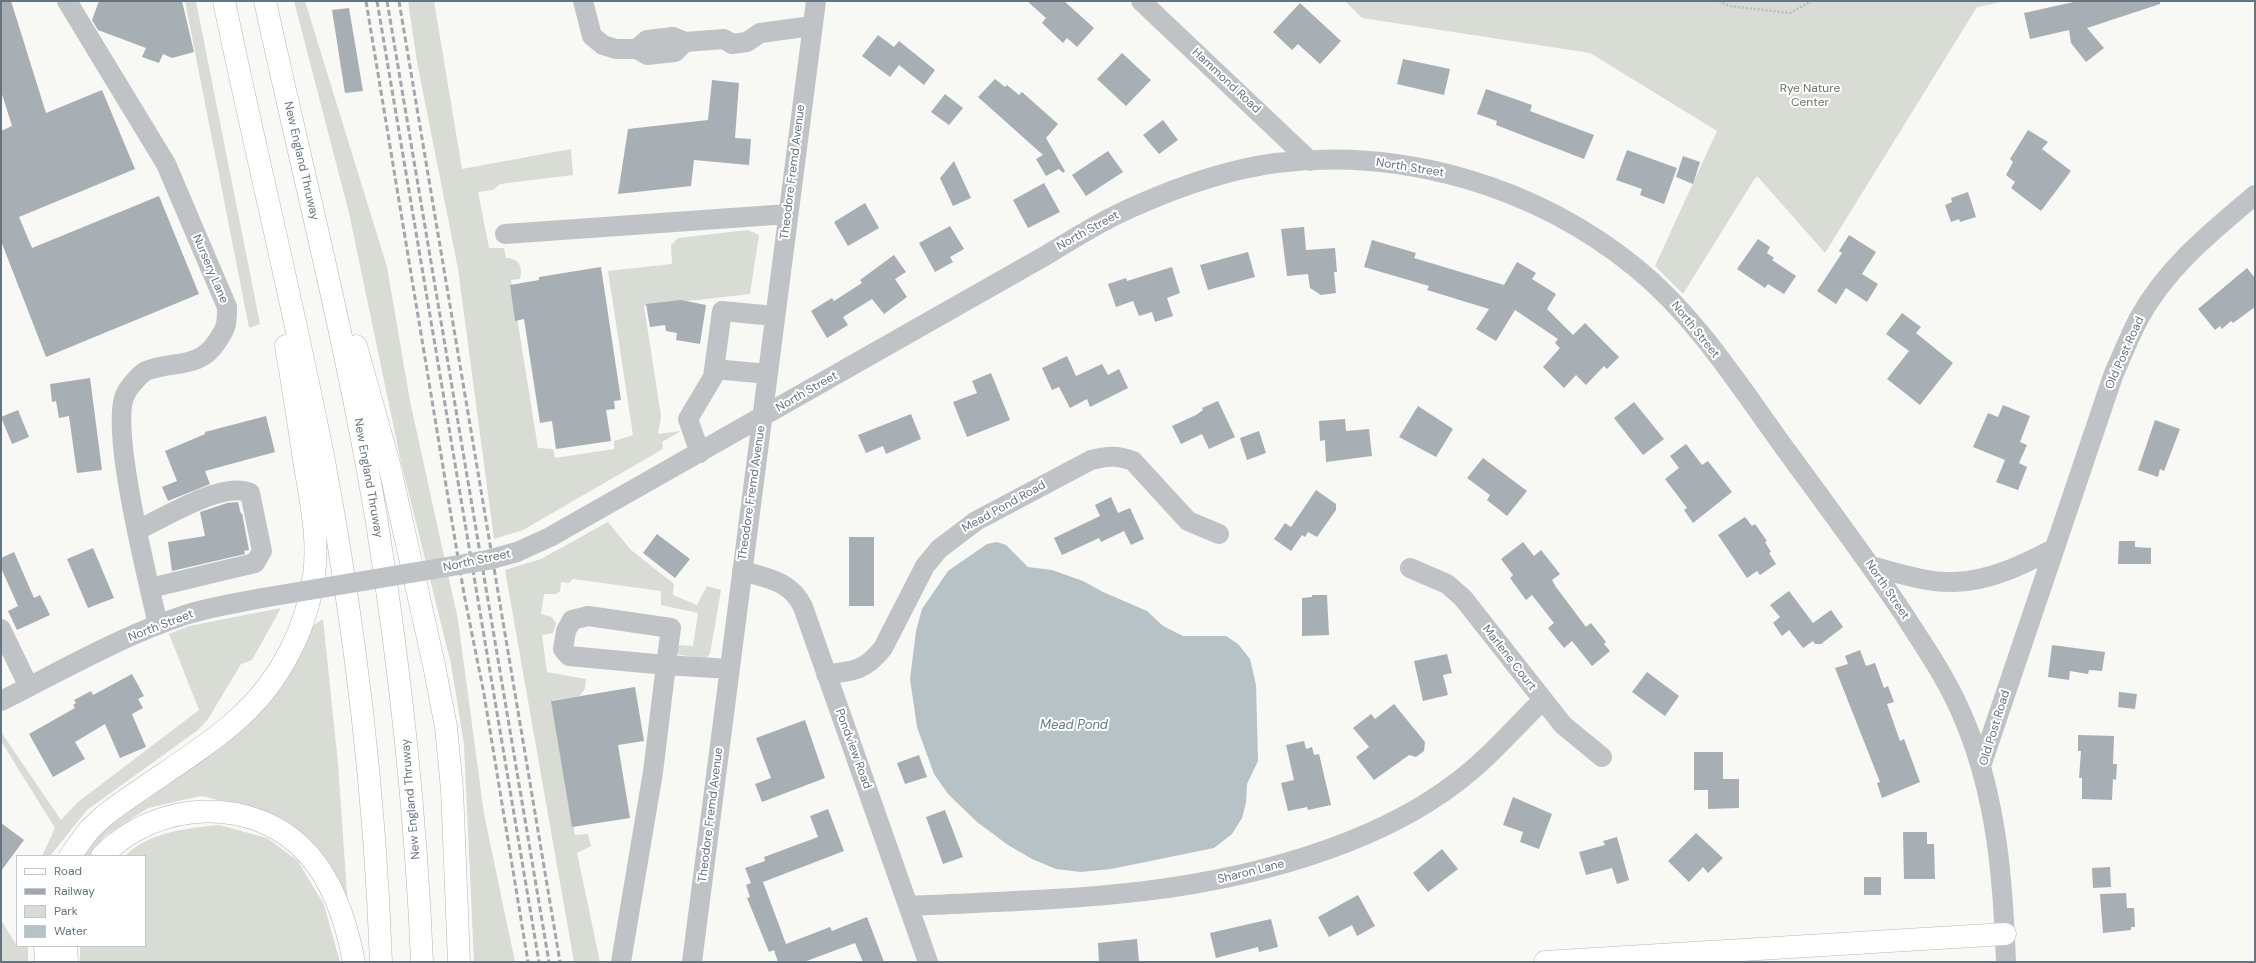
<!DOCTYPE html>
<style>
body{margin:0}
#map{position:relative;width:2256px;height:963px;overflow:hidden;background:#f8f8f5;font-family:"DM Sans",sans-serif}
canvas{display:block}
.frame{position:absolute;inset:0;border:2px solid #65747e;pointer-events:none}
.legend{position:absolute;left:16px;top:855px;width:130px;height:92px;box-sizing:border-box;background:#fff;border:1px solid #c1c7cb;margin:0;padding:5px 7px;list-style:none;font-size:12px;color:#65747e}
.legend li{display:flex;align-items:center;gap:8px;height:20px}
.legend b{width:20px;border:1px solid #c1c7cb}
</style>
<div id="map">
<canvas width="2256" height="963"></canvas>
<div class="frame"></div>
<ul class="legend">
<li><b style="height:5px;background:#fff"></b>Road</li>
<li><b style="height:5px;background:#a1a7ac"></b>Railway</li>
<li><b style="height:11px;background:#d8dcd5"></b>Park</li>
<li><b style="height:11px;background:#b6c2c6"></b>Water</li>
</ul>
</div>
<script>
const ctx = document.querySelector('canvas').getContext('2d');
ctx.lineJoin = 'round';
function fill(path, color) { ctx.fillStyle = color; ctx.fill(path, 'evenodd'); }
function stroke(path, color, width, dash) { ctx.strokeStyle = color; ctx.lineWidth = width; ctx.lineCap = dash ? 'butt' : 'round'; ctx.setLineDash(dash || []); ctx.stroke(path); }
function label(font, color, halo, rows, align = 'center') {
  ctx.font = font + ' "DM Sans",sans-serif'; ctx.lineWidth = 4; ctx.setLineDash([]); ctx.textBaseline = 'middle'; ctx.strokeStyle = halo; ctx.fillStyle = color; for (const [text, x, y, turn = 0] of rows) {
    ctx.save(); ctx.translate(x, y); ctx.rotate((+turn || 0) * Math.PI / 180); ctx.textAlign = isNaN(turn) ? turn : align; if (halo) ctx.strokeText(text, 0, 0); ctx.fillText(text, 0, 0); ctx.restore();
  }
}
fill(new Path2D(`
 M 185,1 L 196,1 L 260,324 L 249,328 Z
 M 294,1 L 305,1 L 387,267 L 410,401 L 458,620 L 484,814 L 515,962 L 474,962 L 464,744 L 451,664 L 401,462 L 349,213 Z
 M 408,1 L 434,1 L 462,169 L 571,149 L 573,175 L 500,184 L 493,190 L 478,192 L 489,248 L 504,248 L 506,258 C 519,258 523,267 520,279 L 511,280 L 538,448 L 553,449 L 555,458 L 614,449 L 614,441 L 633,435 L 608,271 L 672,264 L 671,245 L 678,238 L 748,230 L 759,235 L 750,294 L 644,306 L 661,416 L 658,434 L 681,431 L 662,442 L 663,449 L 523,530 L 494,539 L 458,269 L 417,62 Z
 M 1345,1 L 2007,1 L 1977,7 L 1825,253 L 1758,177 L 1755,178 L 1683,294 L 1655,266 L 1717,131 L 1590,53 L 1362,18 Z
 M 608,522 L 631,550 L 674,584 L 673,595 L 697,605 L 707,586 L 721,590 L 710,654 L 706,658 L 680,655 L 677,653 L 679,645 L 693,646 L 698,613 L 661,605 L 661,591 L 573,579 L 569,583 L 561,582 L 560,591 L 556,594 L 544,594 L 541,614 L 552,617 L 556,623 L 553,633 L 542,635 L 547,672 L 586,679 L 585,688 L 580,696 L 552,700 L 575,835 L 588,834 L 591,846 L 577,853 L 600,962 L 574,962 L 505,570 L 541,559 Z
 M 281,608 L 252,660 L 241,664 L 208,719 L 198,730 L 87,810 L 50,856 L 42,856 L 55,828 L 1,741 L 1,732 L 61,820 L 78,802 L 199,710 L 169,634 L 189,626 Z
 M 323,619 L 338,764 L 348,908 L 245,806 L 201,796 L 148,808 L 105,836 L 90,856 L 79,856 L 83,850 L 128,809 L 290,672 L 313,626 Z
 M 219,825 L 267,838 L 298,861 L 324,905 L 340,962 L 80,962 L 80,946 L 145,946 L 145,856 L 125,856 C 148,832 188,828 219,825 Z
 M 1,920 L 17,946 L 28,946 L 28,962 L 1,962 Z`), '#d8dcd5');
fill(new Path2D(`
 M 997,542 L 1006,545 L 1028,567 L 1052,570 L 1083,581 L 1103,592 L 1147,611 L 1163,626 L 1183,636 L 1226,636 L 1238,644 L 1250,659 L 1256,685 L 1258,761 L 1247,784 L 1246,803 L 1242,818 L 1232,834 L 1214,848 L 1111,869 L 1081,872 L 1056,869 L 1032,859 L 1008,845 L 977,822 L 948,794 L 934,774 L 917,727 L 910,679 L 916,631 L 922,609 L 948,571 L 987,544 Z`), '#b6c2c6');
fill(new Path2D(`
 M 1,1 L 11,1 L 46,113 L 102,90 L 135,169 L 19,217 L 32,248 L 159,196 L 199,294 L 46,357 L 1,241 L 1,131 L 12,126 L 1,91 Z
 M 99,1 L 182,1 L 194,52 L 172,58 L 163,54 L 159,63 L 142,57 L 146,48 L 98,30 L 92,20 Z
 M 1027,1 L 1064,1 L 1094,28 L 1077,47 L 1067,38 L 1063,43 L 1042,23 L 1046,18 Z
 M 2078,1 L 2160,1 L 2160,4 L 2087,28 L 2104,48 L 2086,62 L 2071,43 L 2069,30 L 2030,39 L 2024,13 Z
 M 1300,3 L 1341,41 L 1320,64 L 1298,44 L 1292,50 L 1273,32 Z
 M 349,8 L 363,91 L 345,93 L 332,10 Z
 M 878,35 L 894,47 L 899,41 L 935,70 L 924,85 L 899,65 L 890,77 L 862,56 Z
 M 1122,53 L 1151,80 L 1126,106 L 1097,79 Z
 M 1403,59 L 1450,69 L 1444,95 L 1397,84 Z
 M 995,79 L 1005,87 L 1007,85 L 1019,95 L 1022,92 L 1058,124 L 1046,138 L 1065,171 L 1063,173 L 1059,169 L 1046,176 L 1036,159 L 1043,155 L 978,97 Z
 M 712,80 L 739,83 L 735,138 L 751,139 L 749,165 L 694,160 L 691,186 L 618,194 L 628,129 L 708,120 Z
 M 1486,89 L 1532,105 L 1530,111 L 1594,135 L 1584,159 L 1496,125 L 1497,121 L 1477,114 Z
 M 945,94 L 963,108 L 949,125 L 931,112 Z
 M 1163,120 L 1178,140 L 1159,154 L 1143,135 Z
 M 2028,130 L 2048,142 L 2042,149 L 2071,171 L 2041,211 L 2011,188 L 2015,182 L 2006,175 L 2013,162 L 2010,159 Z
 M 1627,150 L 1677,168 L 1664,204 L 1640,195 L 1642,189 L 1616,180 Z
 M 1108,151 L 1123,172 L 1086,196 L 1072,175 Z
 M 1683,156 L 1700,162 L 1693,184 L 1676,177 Z
 M 954,161 L 971,198 L 953,206 L 940,178 Z
 M 1044,183 L 1060,212 L 1028,228 L 1013,200 Z
 M 1968,192 L 1976,217 L 1960,222 L 1959,219 L 1951,222 L 1945,205 L 1952,202 L 1951,198 Z
 M 865,203 L 879,228 L 848,246 L 834,222 Z
 M 950,226 L 964,249 L 950,257 L 953,262 L 935,272 L 919,243 Z
 M 1304,227 L 1306,250 L 1335,248 L 1337,272 L 1334,272 L 1336,293 L 1321,295 L 1310,288 L 1308,274 L 1287,276 L 1281,229 Z
 M 1849,235 L 1876,252 L 1862,274 L 1878,284 L 1867,302 L 1846,288 L 1836,304 L 1817,291 L 1842,253 L 1839,251 Z
 M 1758,239 L 1770,247 L 1767,253 L 1774,258 L 1772,260 L 1796,276 L 1784,294 L 1768,284 L 1765,288 L 1737,269 Z
 M 1372,240 L 1416,253 L 1414,258 L 1504,285 L 1517,262 L 1536,273 L 1532,279 L 1556,294 L 1547,309 L 1573,335 L 1585,323 L 1619,357 L 1607,369 L 1604,366 L 1586,385 L 1576,375 L 1564,388 L 1543,367 L 1560,348 L 1555,343 L 1558,339 L 1515,310 L 1496,341 L 1476,329 L 1489,309 L 1427,290 L 1429,286 L 1364,267 Z
 M 1248,252 L 1255,277 L 1208,290 L 1200,265 Z
 M 894,255 L 906,272 L 895,279 L 907,297 L 884,314 L 872,299 L 843,317 L 848,325 L 827,338 L 811,311 L 832,298 L 834,301 L 862,283 L 860,280 Z
 M 601,267 L 621,400 L 614,401 L 615,409 L 606,410 L 611,441 L 556,449 L 552,421 L 540,423 L 524,319 L 515,321 L 510,285 L 539,280 L 539,277 Z
 M 1172,267 L 1180,293 L 1167,298 L 1173,316 L 1155,322 L 1152,312 L 1139,316 L 1133,301 L 1116,307 L 1108,284 L 1126,278 L 1127,281 Z
 M 2247,268 L 2255,278 L 2255,307 L 2233,323 L 2231,321 L 2222,329 L 2220,326 L 2215,330 L 2198,309 Z
 M 681,300 L 706,305 L 700,344 L 676,340 L 677,333 L 666,331 L 665,325 L 650,327 L 646,304 Z
 M 1902,313 L 1921,327 L 1916,333 L 1953,363 L 1920,405 L 1887,379 L 1909,351 L 1886,334 Z
 M 1067,356 L 1076,376 L 1102,364 L 1108,375 L 1119,369 L 1128,388 L 1090,407 L 1087,399 L 1070,408 L 1059,387 L 1052,390 L 1042,368 Z
 M 991,373 L 1010,420 L 967,437 L 953,402 L 977,393 L 972,381 Z
 M 90,378 L 102,470 L 77,473 L 69,416 L 59,418 L 56,401 L 52,402 L 50,384 Z
 M 1218,401 L 1235,437 L 1209,449 L 1202,434 L 1181,444 L 1172,426 L 1196,415 L 1203,410 L 1202,408 Z
 M 1634,402 L 1664,439 L 1643,455 L 1614,418 Z
 M 2003,405 L 2030,416 L 2020,442 L 2027,445 L 2019,463 L 2027,467 L 2018,490 L 1996,482 L 2005,460 L 1973,447 L 1988,413 L 1998,417 Z
 M 1418,406 L 1453,429 L 1436,457 L 1399,437 Z
 M 18,410 L 29,437 L 12,444 L 1,417 Z
 M 911,414 L 921,439 L 886,454 L 883,446 L 866,453 L 858,435 Z
 M 266,416 L 275,452 L 205,471 L 210,484 L 168,501 L 162,487 L 177,481 L 165,451 L 205,434 L 205,432 Z
 M 1345,419 L 1346,431 L 1369,429 L 1372,456 L 1326,462 L 1325,440 L 1320,441 L 1319,421 Z
 M 2155,420 L 2180,429 L 2164,471 L 2160,469 L 2158,477 L 2138,470 Z
 M 1259,431 L 1266,453 L 1247,460 L 1240,438 Z
 M 1686,444 L 1702,465 L 1708,461 L 1732,492 L 1693,523 L 1684,510 L 1687,508 L 1665,479 L 1679,468 L 1670,456 Z
 M 1483,458 L 1527,491 L 1507,516 L 1487,500 L 1490,495 L 1467,478 Z
 M 1316,490 L 1336,504 L 1336,510 L 1317,537 L 1308,532 L 1305,537 L 1302,535 L 1291,551 L 1274,539 L 1285,523 L 1291,527 Z
 M 1111,497 L 1118,513 L 1130,508 L 1144,539 L 1131,545 L 1124,531 L 1101,542 L 1099,538 L 1062,555 L 1054,538 L 1100,516 L 1095,505 Z
 M 238,502 L 241,514 L 242,513 L 249,550 L 244,551 L 245,554 L 172,571 L 168,542 L 205,536 L 200,512 L 227,503 Z
 M 1745,517 L 1752,526 L 1755,524 L 1767,541 L 1765,542 L 1771,552 L 1769,553 L 1776,564 L 1760,575 L 1757,571 L 1747,578 L 1718,535 Z
 M 657,534 L 690,559 L 675,578 L 643,553 Z
 M 849,537 L 874,537 L 874,606 L 849,606 Z
 M 2119,541 L 2135,541 L 2135,547 L 2151,548 L 2151,564 L 2118,564 Z
 M 1523,542 L 1534,556 L 1541,550 L 1560,574 L 1552,580 L 1556,587 L 1586,627 L 1591,623 L 1606,642 L 1604,644 L 1610,651 L 1592,666 L 1572,641 L 1564,648 L 1548,628 L 1554,623 L 1532,595 L 1526,600 L 1510,578 L 1513,575 L 1501,559 Z
 M 93,548 L 114,598 L 88,608 L 67,559 Z
 M 14,552 L 34,598 L 40,595 L 50,615 L 17,630 L 8,611 L 18,606 L 1,568 L 1,558 Z
 M 1789,591 L 1813,623 L 1831,610 L 1843,627 L 1821,644 L 1815,644 L 1813,641 L 1803,648 L 1789,630 L 1782,636 L 1773,623 L 1780,617 L 1770,605 Z
 M 1312,595 L 1327,595 L 1329,635 L 1302,636 L 1302,598 L 1312,597 Z
 M 2052,645 L 2105,652 L 2102,671 L 2089,670 L 2088,674 L 2070,671 L 2069,680 L 2048,677 Z
 M 1860,650 L 1866,666 L 1875,663 L 1884,688 L 1888,686 L 1894,702 L 1887,704 L 1900,741 L 1904,739 L 1920,782 L 1882,798 L 1877,783 L 1880,782 L 1835,668 L 1848,664 L 1845,656 Z
 M 1447,654 L 1452,673 L 1443,675 L 1448,695 L 1423,701 L 1414,661 Z
 M 1647,672 L 1679,696 L 1665,716 L 1632,692 Z
 M 132,674 L 144,696 L 138,699 L 143,708 L 132,714 L 146,747 L 120,758 L 105,724 L 75,742 L 85,759 L 53,777 L 29,734 L 75,708 L 73,705 L 76,703 L 74,700 L 91,691 L 93,695 Z
 M 635,687 L 644,741 L 618,745 L 630,818 L 572,827 L 551,701 Z
 M 2119,692 L 2137,694 L 2135,709 L 2118,707 Z
 M 1394,704 L 1425,742 L 1424,751 L 1416,757 L 1409,755 L 1374,780 L 1356,757 L 1369,747 L 1353,728 L 1371,714 L 1375,719 Z
 M 805,720 L 825,778 L 762,802 L 755,784 L 771,778 L 756,738 Z
 M 2078,735 L 2114,736 L 2113,764 L 2117,764 L 2116,780 L 2113,779 L 2112,800 L 2082,799 L 2082,778 L 2079,778 L 2081,751 L 2078,751 Z
 M 1304,741 L 1306,749 L 1312,747 L 1314,755 L 1319,754 L 1331,805 L 1308,810 L 1307,807 L 1288,811 L 1281,783 L 1294,780 L 1286,745 Z
 M 1694,752 L 1723,752 L 1723,779 L 1739,779 L 1739,808 L 1708,809 L 1708,790 L 1694,790 Z
 M 919,755 L 927,777 L 905,784 L 897,763 Z
 M 1513,797 L 1552,814 L 1539,849 L 1520,842 L 1523,832 L 1503,825 Z
 M 828,809 L 844,851 L 763,882 L 786,944 L 830,927 L 832,931 L 867,917 L 884,962 L 863,962 L 855,943 L 804,962 L 778,962 L 774,950 L 769,952 L 747,898 L 750,897 L 746,885 L 751,883 L 745,868 L 765,861 L 764,857 L 818,837 L 810,816 Z
 M 945,810 L 963,857 L 943,864 L 926,817 Z
 M 1,823 L 24,840 L 1,871 Z
 M 1903,832 L 1927,832 L 1927,844 L 1934,844 L 1935,879 L 1904,879 Z
 M 1696,833 L 1723,858 L 1708,873 L 1703,867 L 1689,882 L 1668,861 Z
 M 1617,837 L 1629,880 L 1617,884 L 1612,868 L 1586,875 L 1579,852 L 1605,845 L 1603,841 Z
 M 1442,849 L 1458,869 L 1428,892 L 1413,873 Z
 M 2110,867 L 2111,887 L 2093,888 L 2092,868 Z
 M 1864,877 L 1881,877 L 1881,895 L 1864,895 Z
 M 2126,893 L 2127,908 L 2134,908 L 2135,927 L 2131,927 L 2131,930 L 2103,933 L 2100,894 Z
 M 1358,895 L 1375,926 L 1357,936 L 1352,925 L 1329,937 L 1318,917 Z
 M 1271,919 L 1278,947 L 1259,952 L 1258,947 L 1216,958 L 1210,933 Z
 M 1137,939 L 1139,962 L 1099,962 L 1098,943 Z`), '#a7aeb4');
const major = new Path2D(`
 M 1545,962 L 2005,934`);
const highway = new Path2D(`
 M 224,1 C 256,155 294,307 324,461 C 355,626 375,794 381,962
 M 265,1 C 303,175 348,348 377,523 C 400,668 416,815 422,962
 M 356,346 L 389,464 L 434,665 L 446,727 L 452,789 L 459,962
 M 70,856 L 89,830 L 105,815 C 149,781 199,754 240,717 C 280,681 307,628 314,575 C 319,539 311,502 305,466 C 299,426 293,386 286,346
 M 102,856 C 156,800 254,794 308,854 C 334,883 347,925 354,962
 M 45,946 L 46,962
 M 66,946 L 67,962`);
stroke(major, '#b2b7bb', 23);
stroke(highway, '#b2b6b9', 23);
stroke(new Path2D(`
 M 1719,1 L 1729,6 L 1790,13 L 1811,1`), '#b9bcbe', 2.5, [2, 2]);
stroke(new Path2D(`
 M 67,1 L 166,164 L 227,307 C 227,323 227,327 218,340 C 200,370 174,360 146,371 C 140,374 129,387 126,393 C 108,424 149,584 158,625
 M 583,1 L 592,36 L 603,45 L 616,49 L 637,49 L 647,55 L 675,52 L 685,42
 M 1141,1 L 1310,161
 M 637,49 L 647,40 L 673,37 L 685,42 L 724,39 L 732,44 L 747,42 L 760,33 L 812,26
 M 505,234 L 788,214
 M 714,369 L 768,374
 M 700,453 L 688,419 L 713,377 L 722,311 L 775,316
 M 138,530 C 163,518 224,480 250,493 L 262,551 L 255,563 L 150,588
 M 517,552 L 550,537 C 668,471 785,404 902,337 C 949,310 996,284 1043,257 C 1075,238 1106,218 1140,204 C 1181,186 1232,169 1276,163 C 1404,147 1536,187 1635,267 C 1698,318 1742,390 1789,454 C 1827,506 1865,557 1901,610 C 1925,647 1950,683 1966,724 C 1997,800 2003,881 2006,962
 M 1871,566 C 1898,573 1927,583 1955,582 C 1990,581 2025,564 2055,548
 M 1410,568 L 1447,584 L 1463,598 L 1563,725 L 1602,757
 M 742,571 C 767,578 791,581 803,607 L 928,962
 M 588,616 L 671,628 L 666,665 L 569,656 L 563,649 L 566,631 L 572,620 Z
 M 1,629 L 29,687
 M 826,674 C 853,672 866,670 883,648 L 925,566 L 939,549 L 976,521 L 1091,460 C 1107,456 1117,455 1133,461 L 1188,521 L 1219,534
 M 1,701 C 61,671 121,636 185,615 C 210,607 236,603 262,598
 M 1981,766 L 2113,376 C 2121,357 2129,338 2138,320 C 2166,268 2211,232 2255,195
 M 909,906 C 1054,899 1190,899 1329,849 C 1374,833 1418,812 1457,782 C 1488,759 1514,728 1542,701
 M 621,962 L 653,772 L 666,665 L 729,669
 M 692,962 L 816,1`), '#bfc3c6', 20);
stroke(major, '#fff', 22);
stroke(highway, '#fff', 22);
stroke(new Path2D(`
 M 366,1 L 464,594 L 484,694 L 528,962
 M 377,1 L 539,962
 M 387,1 L 549,962
 M 399,1 L 560,962`), '#a1a7ac', 3, [6, 3]);
stroke(new Path2D(`
 M 262,598 L 488,560 L 517,552`), '#bfc3c6', 20);
label('12px', '#65747e', '#fff', [
 ["Hammond Road",1226,81,43],
 ["New England Thruway",301,161,77],
 ["North Street",1410,168,9],
 ["Theodore Fremd Avenue",793,172,-83],
 ["North Street",1088,231,-29],
 ["Nursery Lane",210,269,67],
 ["North Street",1695,330,51],
 ["Old Post Road",2125,353,-66],
 ["North Street",807,392,-30],
 ["New England Thruway",368,478,80],
 ["Theodore Fremd Avenue",752,493,-82],
 ["Mead Pond Road",1004,507,-29],
 ["North Street",477,561,-12],
 ["North Street",1887,590,56],
 ["North Street",161,626,-21],
 ["Marlene Court",1509,658,52],
 ["Old Post Road",1995,728,-73],
 ["Pondview Road",853,749,70],
 ["New England Thruway",411,799,-95],
 ["Theodore Fremd Avenue",711,815,-83],
 ["Sharon Lane",1251,872,-14]
]);
label('12px', '#677763', '#fff', [
 ["Rye Nature",1810,89],
 ["Center",1810,103]
]);
label('italic 13px', '#647a80', '#fff', [
 ["Mead Pond",1074,726]
]);
</script>
